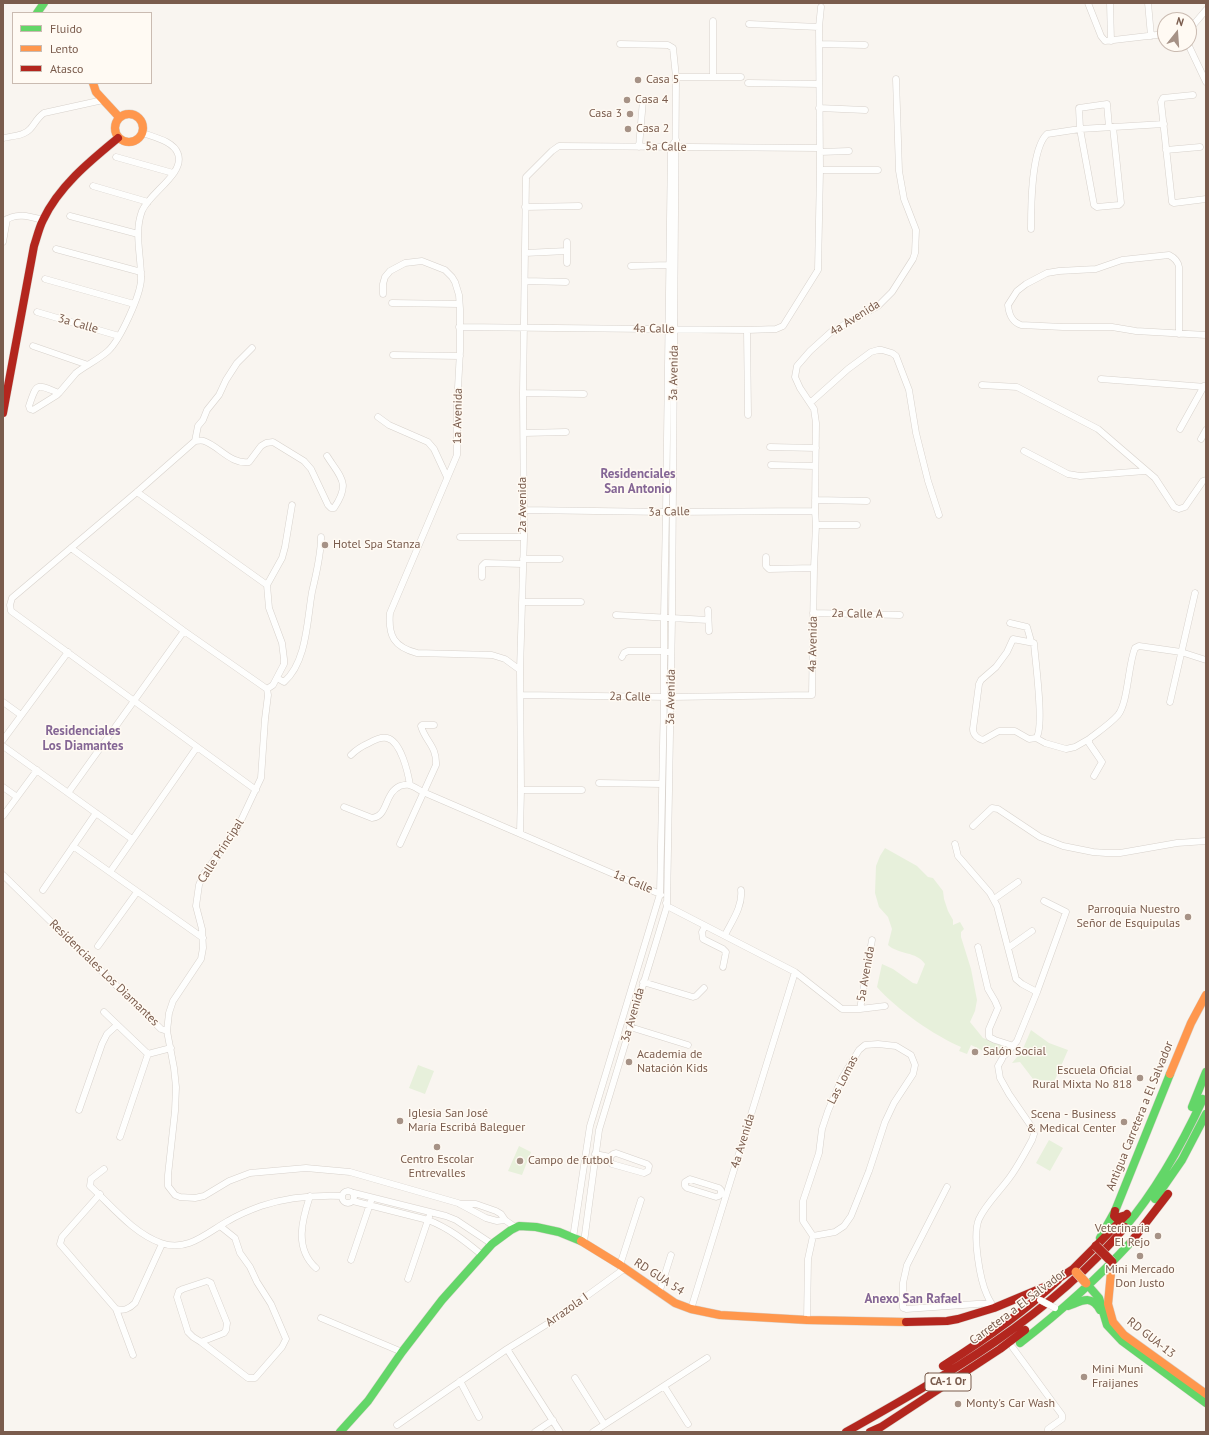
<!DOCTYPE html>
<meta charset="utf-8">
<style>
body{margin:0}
#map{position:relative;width:1209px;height:1435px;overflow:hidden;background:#f9f5f0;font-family:"PT Sans",sans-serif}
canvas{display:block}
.frame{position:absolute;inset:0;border:4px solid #7a5c4d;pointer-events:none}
.legend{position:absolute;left:12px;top:12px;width:140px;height:72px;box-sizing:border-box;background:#fffaf3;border:1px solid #cabbb1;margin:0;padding:5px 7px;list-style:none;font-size:12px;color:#7a5c4d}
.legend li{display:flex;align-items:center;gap:8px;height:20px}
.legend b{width:20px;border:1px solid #cabbb1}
.north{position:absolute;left:1157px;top:12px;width:40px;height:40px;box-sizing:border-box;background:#fffaf3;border:1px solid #cabbb1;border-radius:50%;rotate:17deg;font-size:11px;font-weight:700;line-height:16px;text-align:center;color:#7a5c4d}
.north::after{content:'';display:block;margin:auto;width:14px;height:18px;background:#a69286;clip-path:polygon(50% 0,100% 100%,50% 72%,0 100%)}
</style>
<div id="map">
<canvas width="1209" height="1435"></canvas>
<div class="frame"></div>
<ul class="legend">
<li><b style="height:5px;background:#63d668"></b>Fluido</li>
<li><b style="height:5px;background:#ff974d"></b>Lento</li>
<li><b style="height:5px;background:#b3261e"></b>Atasco</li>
</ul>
<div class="north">N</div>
</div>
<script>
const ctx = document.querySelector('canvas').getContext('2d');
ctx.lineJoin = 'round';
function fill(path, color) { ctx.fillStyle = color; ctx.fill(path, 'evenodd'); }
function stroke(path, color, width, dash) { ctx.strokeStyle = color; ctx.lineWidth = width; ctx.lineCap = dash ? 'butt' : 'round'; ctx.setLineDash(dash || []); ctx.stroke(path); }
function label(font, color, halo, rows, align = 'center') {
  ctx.font = font + ' "PT Sans",sans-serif'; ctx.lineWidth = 3; ctx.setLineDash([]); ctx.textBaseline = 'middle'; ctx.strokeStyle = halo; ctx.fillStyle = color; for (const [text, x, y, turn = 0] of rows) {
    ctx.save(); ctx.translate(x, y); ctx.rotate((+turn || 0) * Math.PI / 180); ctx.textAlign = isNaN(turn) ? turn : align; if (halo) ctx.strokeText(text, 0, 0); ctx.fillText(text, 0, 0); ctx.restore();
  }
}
fill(new Path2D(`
 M 885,848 L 917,866 L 928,877 L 933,878 L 943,891 L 944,899 L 948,911 L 953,920 L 953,925 L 960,922 L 964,929 L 961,932 L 961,937 L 971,969 L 977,1000 L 975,1011 L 970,1022 L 983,1038 L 1002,1045 L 994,1056 L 971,1045 L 967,1054 L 959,1051 L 961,1047 C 935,1036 896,1009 877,987 L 882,964 L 893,969 L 913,983 L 917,984 L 925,964 C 916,951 899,955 888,945 L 892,929 L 888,917 L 879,907 L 875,893 L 876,866 L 880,856 Z
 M 1031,1030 L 1049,1043 L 1068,1050 L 1054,1082 L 1033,1079 L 1020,1062 L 1012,1063 L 1022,1051 Z
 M 418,1065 L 434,1071 L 425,1094 L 409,1088 Z
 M 1049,1140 L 1063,1148 L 1050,1171 L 1036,1163 Z
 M 519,1146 L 531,1152 L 522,1175 L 508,1171 Z`), '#e7f0db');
const street = new Path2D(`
 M 1088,3 L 1101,36 L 1105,41 L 1165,34
 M 1110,3 L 1111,41
 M 1148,3 L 1151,36
 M 713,21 L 713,77
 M 749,24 L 819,27
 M 1189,30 L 1206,10
 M 819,44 L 865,45
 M 1188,44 L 1206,82
 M 676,77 L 741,77
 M 748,83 L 819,84
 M 1193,95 L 1163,98 L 1161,102 L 1172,202 L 1174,203 L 1206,199
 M 819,108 L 865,110
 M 1109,127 L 1107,104 L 1079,108 L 1080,129 L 1094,205 L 1097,207 L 1119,205 L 1121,203 L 1113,127
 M 3,138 C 12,136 25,136 31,128 C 35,123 38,117 44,113 L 103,100
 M 639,147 L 643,100
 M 1166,150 L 1200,147
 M 820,152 L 849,151
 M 116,157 L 173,173
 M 820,170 L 878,170
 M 93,186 L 148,202
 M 525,207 L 579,206
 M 70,216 L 138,234
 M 3,222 C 15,212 29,216 43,220
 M 1031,229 C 1031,207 1031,149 1047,134 L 1080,129 L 1164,124
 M 3,242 L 7,219
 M 567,242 L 567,263
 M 56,249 L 141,272
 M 525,253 L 567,251
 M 631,266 L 669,265
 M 45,279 L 134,304
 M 526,281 L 566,282
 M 383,294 L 383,284 L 385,277 L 390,271 L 405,263 L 422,261 L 445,270 L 452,277 L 455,282 L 459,295 L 460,309 L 460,351 L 457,406 L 457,455 L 390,613 C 388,636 394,647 417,653 L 492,655 L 505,659 L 520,670
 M 392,303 L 459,304
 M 37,312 L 119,336
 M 459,327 L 747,330 L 776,329 L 783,326 L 818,270 L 820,170 L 819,27 L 821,7
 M 747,330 L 748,415
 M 1179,334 L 1179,267 C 1178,261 1175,258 1169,255 L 1122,260 L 1096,269 L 1059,271 L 1047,273 L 1026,284 L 1017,291 L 1008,305 C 1009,315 1012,322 1021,325 L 1063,327 L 1112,327 L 1136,331 L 1206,335
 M 33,346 L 88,365
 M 393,355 L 460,356
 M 1101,379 L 1206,387
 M 982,385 L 1017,387 L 1098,429 L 1155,478 L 1174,507 L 1179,509 L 1185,507 L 1203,481 L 1206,480
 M 59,393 C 36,384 37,382 29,406 L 30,409 L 33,410 L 57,395 L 59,393 L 76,373 C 86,365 98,360 108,351 C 120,340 142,293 141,277 C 141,255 134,232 142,211 C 149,193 185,174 178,154 C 174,141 153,137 143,133
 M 523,393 L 584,394
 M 810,403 L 848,369 L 871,352 L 878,350 L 882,350 L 892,353 L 896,356 L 909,390 L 916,433 L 928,481 L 939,515
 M 378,417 L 389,425 L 428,442 L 434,449 L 447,477
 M 1180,429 L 1204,386
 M 524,433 L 566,432
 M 1201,439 L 1206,430
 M 195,441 L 198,426 L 203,420 L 207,410 L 219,395 L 226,380 L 237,363 L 252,348
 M 770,447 L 816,448
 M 1024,451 L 1068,474 L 1080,476 L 1145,471
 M 771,465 L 815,466
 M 137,492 L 267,585
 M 815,500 L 867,501
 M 524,510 L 666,512 L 815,511
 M 816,525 L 857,525
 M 460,537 L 524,537
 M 71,548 L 184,631 L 267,689
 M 766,557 L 766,566 L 769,569 L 814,568
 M 523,559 L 560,559
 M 482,577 L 482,566 L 485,563 L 522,564
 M 522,602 L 581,602
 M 708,610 L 709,631
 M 813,613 L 900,615
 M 616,615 L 708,620
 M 1010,623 L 1027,627 L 1031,641
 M 622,657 L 624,653 L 628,651 L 664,651 L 668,652
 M 277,678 L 284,682 C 307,662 307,620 312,592 C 316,574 321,556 321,537
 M 267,689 L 268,695 L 265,719 L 261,778 L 237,829 L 203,875 L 199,885 L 196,906 L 202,929 L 203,948 L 201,959 L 173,1001 L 169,1013 L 167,1031 L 174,1068 L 176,1087 L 175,1111 L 168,1175 L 168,1186 L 175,1195 L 180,1197 L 195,1198 L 204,1196 L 229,1181 L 250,1173 L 306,1168 L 350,1172 L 458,1203 L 486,1218 L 497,1221 L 505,1220
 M 267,689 L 273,685 L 284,664 L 284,659 L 282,643 L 269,608 L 267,585 L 282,558 L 285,547 L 292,505
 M 521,695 L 670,697 L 812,695 L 814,568 L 816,525 L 815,511 L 816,423 L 814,409 L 800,388 L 795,377 L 797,366 L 810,351 L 831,332 L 878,306 L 892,292 L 913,259 L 915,253 L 916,230 L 904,199 L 899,171 L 896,79
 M 3,702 L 21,715
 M 1170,702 L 1195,593
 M 1036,738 C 1045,729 1035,659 1034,643 L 1013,639 L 1007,652 L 996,667 L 981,680 L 979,684 L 973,729 C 973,735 978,739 983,740 L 999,731 L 1015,731 L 1029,739 L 1036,738 L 1045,743 L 1066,749 L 1075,747 L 1089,739
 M 3,740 L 68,652
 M 3,746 L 132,839
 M 351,755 C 356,750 362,746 369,743 C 374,740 382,737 387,738 C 401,741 408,773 410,785
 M 1094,776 L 1102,762 L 1089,743 L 1089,739 C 1098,732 1110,724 1118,715 C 1128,703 1128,665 1135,648 L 1139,646 L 1181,652 L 1206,660
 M 599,783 L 662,784
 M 3,787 L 17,797
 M 256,790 L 11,611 L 10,605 L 12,598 L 137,492 L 195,441 C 197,441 201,440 204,441 C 219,446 231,465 249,462 L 261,446 L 266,443 L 273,442 L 304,461 L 311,469 L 328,505 L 331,508 L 334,508 C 351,483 341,478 327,456
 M 521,790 L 582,790
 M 68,793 L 184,631
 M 344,807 L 372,818 C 388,817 384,793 400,786 C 403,785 406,784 409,785 C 414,786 419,790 423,792 L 660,894 L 661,895
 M 3,816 L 37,770
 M 973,826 L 992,808 L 998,809 L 1040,837 L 1063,846 L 1093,852 L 1106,853 L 1120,853 L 1177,843 L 1206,841
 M 520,833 L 521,790 L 520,670 L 524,537 L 523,393 L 526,177 L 552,151 L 559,146 L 819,148
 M 400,844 L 436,765 C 437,746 425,741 421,726 L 422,725 L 434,725
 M 955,844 L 958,856 L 990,893 L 997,906 L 1016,979 L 1022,984 L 1037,992
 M 73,846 L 203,938
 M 110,872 L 197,747
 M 3,875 L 161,1029 L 167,1031
 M 43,890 L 96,813
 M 994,899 L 1018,882
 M 666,903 L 667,906 L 795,972 L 842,1009 L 860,1009 L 885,1006
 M 705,926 L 702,932 L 703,939 L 723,949 L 726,952 L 723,967
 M 725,935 C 732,921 743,906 741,890
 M 98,946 L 137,892
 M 978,947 L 988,989 L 995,1001 L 998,1008 L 989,1029 L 989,1037 L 995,1040 L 1014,1046
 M 1008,948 L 1032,931
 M 643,982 L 693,997 L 696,996 L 704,988
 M 860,1009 L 872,940
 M 104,1012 L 148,1054
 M 630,1027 L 688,1045
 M 1005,1055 L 1017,1041 L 1037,992 L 1066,912 L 1044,901
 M 79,1110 L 102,1044 L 107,1034 L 117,1025
 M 120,1137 L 148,1054 L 171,1048
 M 616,1153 L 647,1164 L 649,1166 L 648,1171 L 644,1173 L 612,1164 L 610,1161 L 610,1157 L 613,1154 Z
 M 595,1154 L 610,1157
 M 104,1169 L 91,1179 L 90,1186 C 112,1206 133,1233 161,1243 C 187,1253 208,1232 228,1221 C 238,1215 250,1210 261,1206 C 288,1197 314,1195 342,1196
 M 690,1179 L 719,1188 L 721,1190 L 721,1194 L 719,1196 L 716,1197 L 687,1188 L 685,1186 L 685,1182 Z
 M 947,1187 L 907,1265 L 903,1283 L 903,1308 L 906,1309 L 991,1303
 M342 1197a6 6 0 1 1 12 0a6 6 0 1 1-12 0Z
 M 354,1193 L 446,1216 L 456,1220 L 492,1244
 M 100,1194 L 62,1237 L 60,1244 L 116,1309 C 124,1311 129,1309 135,1303 L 162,1244
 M 310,1196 C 302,1220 294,1248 316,1268
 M 353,1201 L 428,1220 C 449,1228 465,1241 482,1255
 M 460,1204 L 476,1204 L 496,1211 L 501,1214 L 505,1220 L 515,1227
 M 573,1238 L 590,1126 L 660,894 L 664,697 L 664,617 L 666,512 L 671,147 L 676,140
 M 584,1242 L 599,1130 L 667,906 L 672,618 L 676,77 L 673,48 L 668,45 L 620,44
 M 351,1260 L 371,1201
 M 620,1265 L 641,1200
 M 408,1279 L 429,1217
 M 659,1293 L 671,1255
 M 994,1308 C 992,1304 989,1300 987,1295 C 980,1280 972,1235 979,1219 C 986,1204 1000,1191 1010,1177 C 1018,1166 1025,1153 1032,1140 L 1034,1134 L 1031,1126 L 1009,1094 L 1000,1078 L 998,1066 L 1002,1059
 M 116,1309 L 133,1355
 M 691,1309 L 795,972
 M 321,1318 L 402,1352
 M 807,1320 L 808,1259 L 813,1236 L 803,1221 L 803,1201 L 819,1153 L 822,1129 L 828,1111 L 842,1078 L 859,1050 L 865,1045 L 878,1044 L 896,1046 L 911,1055 L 915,1065 L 913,1074 L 894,1103 L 885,1122 L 869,1171 L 851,1216 L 844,1226 L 835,1232 L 813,1236
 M 201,1342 L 224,1333 L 226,1330 L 227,1323 L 212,1286 L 211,1283 L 207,1281 L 183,1289 L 179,1291 L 177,1297 L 188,1332 L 193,1337 L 201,1342 L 248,1378 L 255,1378 L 282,1347 L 286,1339 L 271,1304 L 257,1282 L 250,1267 L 240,1253 L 235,1238 L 220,1226
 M 1013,1348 L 1062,1415 L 1062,1419 L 1048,1429 L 1048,1432
 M 507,1349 L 560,1432
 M 575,1378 L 604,1424
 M 460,1381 L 479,1417
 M 664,1386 L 688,1424
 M 397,1425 L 507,1349 L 552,1321 L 624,1269
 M 535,1432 L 553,1420
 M 593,1432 L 707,1358`);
const fast = new Path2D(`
 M 37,13 L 44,3
 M 1192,1107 L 1206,1072
 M 1155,1199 L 1182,1160 L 1206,1114
 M 1125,1227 C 1158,1188 1182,1144 1203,1099
 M 1100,1238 L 1115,1211 L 1170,1074
 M 1086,1283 L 1099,1298 L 1107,1325 L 1122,1341 L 1206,1403
 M 1068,1306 C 1082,1301 1091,1294 1100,1310
 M 1020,1343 C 1060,1312 1097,1279 1131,1242
 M 340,1432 L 368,1401 L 402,1352 L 442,1300 L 492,1244 L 511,1230 L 519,1226 L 536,1227 L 559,1232 L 581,1241`);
const slow = new Path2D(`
 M 93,83 L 96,92 L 119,117
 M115 128a14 14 0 1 1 28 0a14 14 0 1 1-28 0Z
 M 1170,1074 L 1191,1023 L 1206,995
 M 581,1241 L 620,1265 L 675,1303 L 691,1309 L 720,1315 L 807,1320 L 906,1322
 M 1112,1262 L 1108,1304 L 1113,1322 L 1124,1335 L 1206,1394`);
const jam = new Path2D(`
 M 3,413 L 34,246 C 37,237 39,228 43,220 C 59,186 90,161 118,138
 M 1115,1211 L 1114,1216 L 1116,1218 L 1126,1215
 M 1131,1242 L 1168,1194
 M 1096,1246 L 1127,1214
 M 906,1322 L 947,1321 L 958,1319 L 994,1308 L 1049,1285 L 1073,1269 L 1096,1246
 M 943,1366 C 984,1340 1023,1313 1058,1280
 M 846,1432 C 947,1375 1049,1317 1125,1227
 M 870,1432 L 881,1427 L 1000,1349 L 1025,1330`);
stroke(street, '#d7d1cb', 7);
stroke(fast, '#d9d2cb', 9);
stroke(slow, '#d9d2cb', 9);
stroke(jam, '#d9d2cb', 9);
stroke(street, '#fefefd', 6);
stroke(fast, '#63d668', 8);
stroke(slow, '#ff974d', 8);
stroke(jam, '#b3261e', 8);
const streetBridge = new Path2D(`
 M 1040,1300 L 1055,1308`);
const slowBridge = new Path2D(`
 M 1076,1272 L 1086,1283`);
const jamBridge = new Path2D(`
 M 1096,1246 L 1112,1262`);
stroke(streetBridge, '#d7d1cb', 7, []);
stroke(slowBridge, '#dad1cc', 10, []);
stroke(jamBridge, '#dad1cc', 10, []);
stroke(streetBridge, '#fefefd', 6);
stroke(slowBridge, '#ff974d', 9);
stroke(jamBridge, '#b3261e', 9);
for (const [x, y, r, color] of [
 [638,80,4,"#a69286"],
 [627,100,4,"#a69286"],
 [630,114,4,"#a69286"],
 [628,129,4,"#a69286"],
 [325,545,4,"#a69286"],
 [1188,917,4,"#a69286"],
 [975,1052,4,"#a69286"],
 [629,1062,4,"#a69286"],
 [1140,1078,4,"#a69286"],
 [400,1121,4,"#a69286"],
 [1124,1122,4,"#a69286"],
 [437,1147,4,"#a69286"],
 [520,1161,4,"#a69286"],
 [1158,1236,4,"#a69286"],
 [1140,1256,4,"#a69286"],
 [1084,1377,4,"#a69286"],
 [958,1404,4,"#a69286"]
]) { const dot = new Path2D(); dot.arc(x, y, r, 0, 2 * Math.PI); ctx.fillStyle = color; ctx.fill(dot); stroke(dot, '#fffaf3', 1.5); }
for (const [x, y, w] of [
 [948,1382,46]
]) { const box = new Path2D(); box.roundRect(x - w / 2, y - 9, w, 18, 3); ctx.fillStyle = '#fffaf3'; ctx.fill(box); stroke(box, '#7a5c4d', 1); }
label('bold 11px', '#7a5c4d', null, [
 ["CA-1 Or",948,1382]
]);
label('12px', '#7a5c4d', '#fffaf3', [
 ["Casa 5",646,80],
 ["Casa 4",635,100],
 ["Casa 3",622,114,"right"],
 ["Casa 2",636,129],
 ["Hotel Spa Stanza",333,545],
 ["Parroquia Nuestro",1180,910,"right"],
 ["Señor de Esquipulas",1180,924,"right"],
 ["Salón Social",983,1052],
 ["Academia de",637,1055],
 ["Natación Kids",637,1069],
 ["Escuela Oficial",1132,1071,"right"],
 ["Rural Mixta No 818",1132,1085,"right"],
 ["Iglesia San José",408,1114],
 ["María Escribá Baleguer",408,1128],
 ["Scena - Business",1116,1115,"right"],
 ["& Medical Center",1116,1129,"right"],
 ["Centro Escolar",437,1160,"center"],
 ["Entrevalles",437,1174,"center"],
 ["Campo de futbol",528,1161],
 ["Veterinaria",1150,1229,"right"],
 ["El Rejo",1150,1243,"right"],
 ["Mini Mercado",1140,1270,"center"],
 ["Don Justo",1140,1284,"center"],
 ["Mini Muni",1092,1370],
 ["Fraijanes",1092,1384],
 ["Monty's Car Wash",966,1404]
], 'left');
label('12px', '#7a5c4d', '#fffaf3', [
 ["5a Calle",666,147,1],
 ["4a Avenida",855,318,-32],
 ["3a Calle",78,324,16],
 ["4a Calle",654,329,1],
 ["3a Avenida",674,373,-89],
 ["1a Avenida",458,416,-89],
 ["2a Avenida",523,505,-90],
 ["3a Calle",669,512,-1],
 ["2a Calle A",857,614,1],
 ["4a Avenida",813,644,-89],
 ["2a Calle",630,697,1],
 ["3a Avenida",671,697,-89],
 ["Calle Principal",221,851,-57],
 ["1a Calle",633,882,23],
 ["Residenciales Los Diamantes",104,973,44],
 ["5a Avenida",866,974,-80],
 ["3a Avenida",633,1015,-74],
 ["Las Lomas",843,1080,-63],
 ["Antigua Carretera a El Salvador",1140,1116,-68],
 ["4a Avenida",743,1141,-73],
 ["RD GUA 54",659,1277,33],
 ["Carretera a El Salvador",1018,1307,-37],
 ["Arrazola I",567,1310,-35],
 ["RD GUA-13",1151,1338,38]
]);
label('bold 13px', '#846695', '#fffaf3', [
 ["Residenciales",638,474],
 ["San Antonio",638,489],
 ["Residenciales",83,731],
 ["Los Diamantes",83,746],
 ["Anexo San Rafael",913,1299]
]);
</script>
